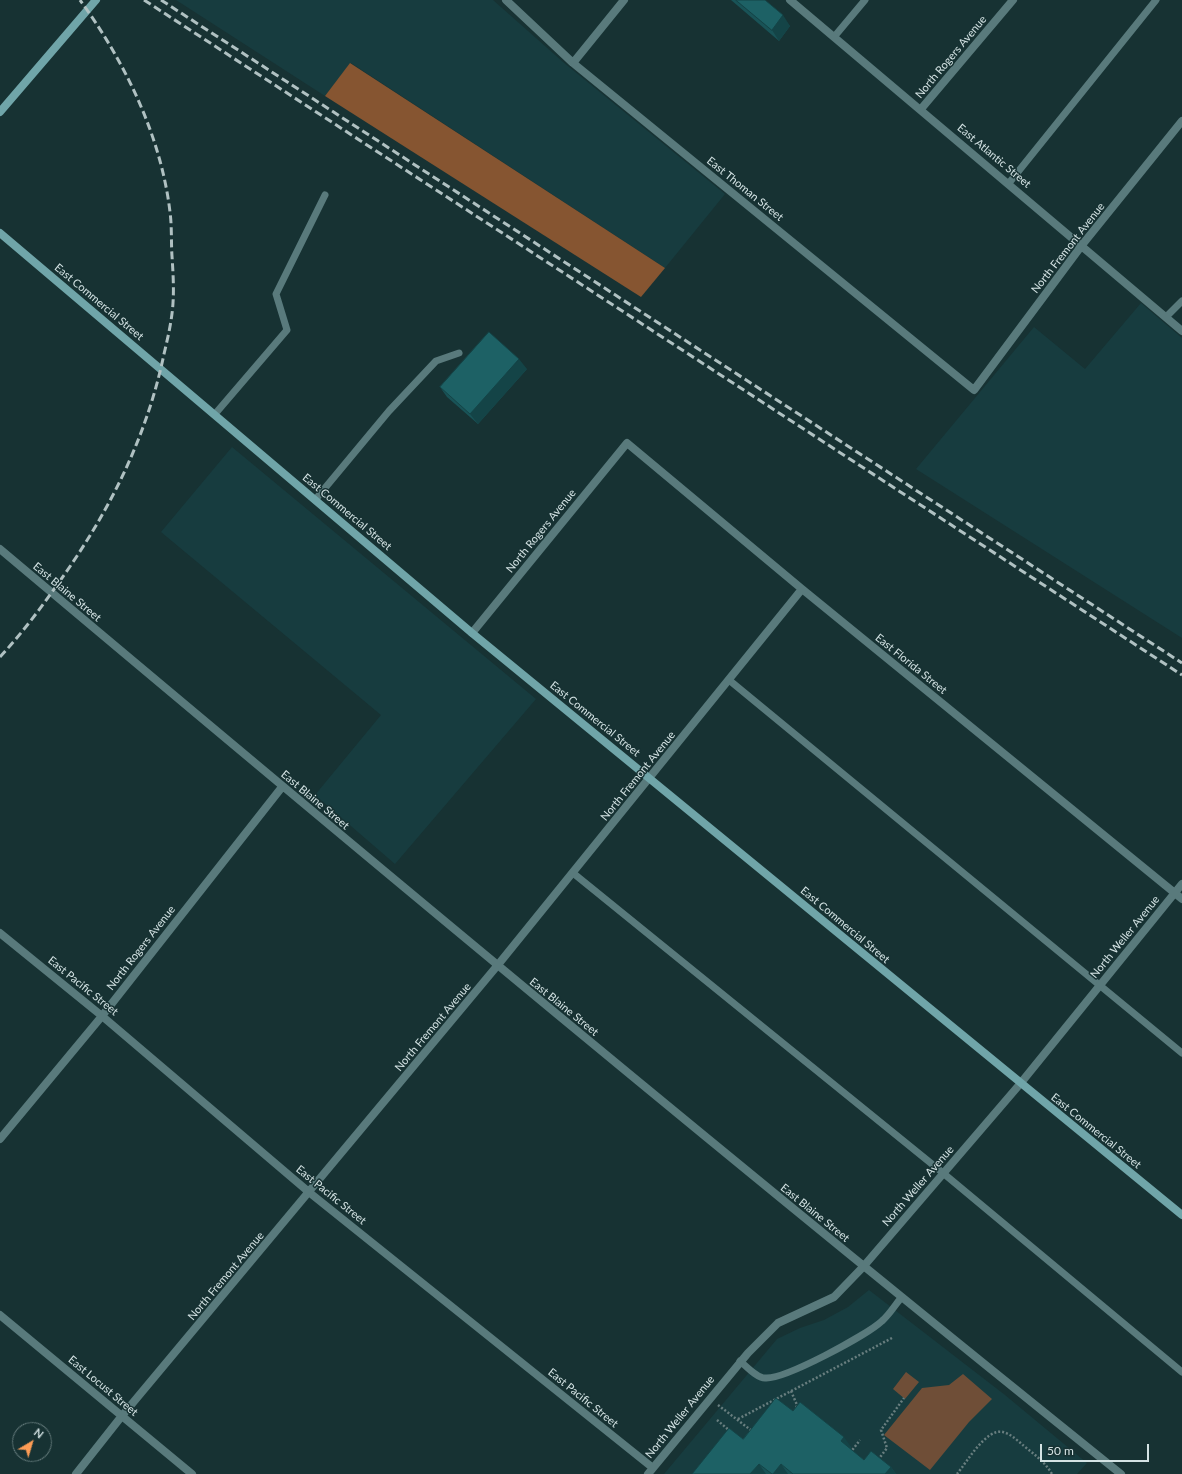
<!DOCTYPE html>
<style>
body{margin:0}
#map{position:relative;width:1182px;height:1474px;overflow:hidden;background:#173233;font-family:Lato,sans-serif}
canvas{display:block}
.north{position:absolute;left:12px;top:1422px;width:40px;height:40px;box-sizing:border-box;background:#173233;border:1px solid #63797a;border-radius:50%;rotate:38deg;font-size:11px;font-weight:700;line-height:16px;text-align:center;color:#d4e3e4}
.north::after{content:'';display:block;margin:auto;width:14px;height:18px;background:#fd9c55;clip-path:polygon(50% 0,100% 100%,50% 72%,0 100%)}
.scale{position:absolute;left:1040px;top:1444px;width:109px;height:18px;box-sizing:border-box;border:2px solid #d4e3e4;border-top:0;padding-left:5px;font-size:12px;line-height:14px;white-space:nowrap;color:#d4e3e4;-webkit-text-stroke:3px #173233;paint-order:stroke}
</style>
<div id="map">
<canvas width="1182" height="1474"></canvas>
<div class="north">N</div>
<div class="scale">50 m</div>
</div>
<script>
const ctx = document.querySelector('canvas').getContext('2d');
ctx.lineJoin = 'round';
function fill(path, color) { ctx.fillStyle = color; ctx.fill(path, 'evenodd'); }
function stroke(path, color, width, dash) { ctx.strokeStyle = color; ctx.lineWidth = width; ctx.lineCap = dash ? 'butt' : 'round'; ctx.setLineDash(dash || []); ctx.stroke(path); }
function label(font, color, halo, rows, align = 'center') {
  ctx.font = font + ' Lato,sans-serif'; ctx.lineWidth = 3; ctx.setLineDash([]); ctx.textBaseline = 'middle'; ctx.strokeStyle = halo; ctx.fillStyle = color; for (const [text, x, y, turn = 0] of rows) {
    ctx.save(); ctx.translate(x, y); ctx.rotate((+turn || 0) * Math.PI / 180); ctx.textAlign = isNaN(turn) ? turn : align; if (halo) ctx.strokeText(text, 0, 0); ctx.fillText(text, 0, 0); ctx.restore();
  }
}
fill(new Path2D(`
 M 176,0 L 493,0 L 563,62 L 725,194 L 665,268 L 351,63 L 325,96 Z
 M 1141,303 L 1182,338 L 1182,638 L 916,469 L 1034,327 L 1085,369 Z
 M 232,447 L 536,699 L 395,864 L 315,795 L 381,715 L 161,532 Z
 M 869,1290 L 1005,1395 L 1087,1463 L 1077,1474 L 664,1474 L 777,1339 L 800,1328 L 824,1320 L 848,1307 Z`), '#173c3f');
fill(new Path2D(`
 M 906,1372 L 919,1382 L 905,1399 L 893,1389 Z
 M 963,1374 L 992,1399 L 969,1422 L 930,1470 L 884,1435 L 922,1388 L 949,1385 Z`), '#6f4e37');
fill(new Path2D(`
 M 350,63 L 665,268 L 641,297 L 325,96 Z`), '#865531');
stroke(new Path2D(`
 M 791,1391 L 797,1405 L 796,1410
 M 718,1405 L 752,1431
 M 738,1419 L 892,1338
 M 717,1420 L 730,1431
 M 850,1453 L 860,1440
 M 878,1460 L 887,1448 L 881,1430 L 904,1398
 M 957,1474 C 967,1462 986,1428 1003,1432 C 1011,1434 1018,1441 1024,1446 C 1035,1455 1045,1462 1052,1474`), '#687e7f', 2.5, [2, 2]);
stroke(new Path2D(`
 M 834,37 L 865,0
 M 1009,183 L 1156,0
 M 1166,317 L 1182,301
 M 215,414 L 287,330 L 276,294 L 325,195
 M 315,500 L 389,411 L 436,361 L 459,353
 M 729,680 L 1182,1053
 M 573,873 L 943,1173 L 1182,1372
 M 740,1361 C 747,1367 757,1378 765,1378 C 784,1380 867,1335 882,1321 C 890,1314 895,1305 901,1298`), '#597a7c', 7);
stroke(new Path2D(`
 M 506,0 L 573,63 L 974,390 L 1082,245 L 1182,121
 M 790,0 L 1182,331
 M 573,63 L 624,0
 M 921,109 L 1013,0
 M 0,549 C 371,861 743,1171 1121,1474
 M 472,633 L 627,443 L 802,589 L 1182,899
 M 0,933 L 102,1016 L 310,1193 L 653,1468
 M 0,1139 L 102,1016 L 282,787
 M 0,1315 L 192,1474
 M 76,1474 L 121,1417 L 497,966 L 802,589
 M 648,1474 L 748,1353 L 778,1323 L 834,1297 L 863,1267 L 1020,1084 L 1182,884`), '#597a7c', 8);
stroke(new Path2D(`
 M 0,112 L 96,0
 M 0,233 L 472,633 L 1182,1215`), '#70a5a9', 8);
stroke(new Path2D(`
 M 144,0 L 1182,675
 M 161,0 L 1182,663
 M 0,657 C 26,629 49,597 71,565 C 115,500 148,431 164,354 C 168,337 172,320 173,303 C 174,288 173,272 172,256 C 171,242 172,227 170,212 C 161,136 125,62 80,0`), '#b0c1c2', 3, [8, 4]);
fill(new Path2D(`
 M 731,0 L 765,0 L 790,26 L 779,41 Z
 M 527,369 L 478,424 L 447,397 L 440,387 Z
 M 793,1411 L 851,1447 L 850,1449 L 864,1460 L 891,1467 L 896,1474 L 692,1474 L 743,1439 Z`), '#195357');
fill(new Path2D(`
 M 783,15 L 790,26 L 779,41 L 772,30 Z
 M 519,359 L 527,369 L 478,424 L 470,414 Z
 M 844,1437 L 851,1447 L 848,1452 L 841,1441 Z
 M 759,1464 L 766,1474 L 750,1474 Z
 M 781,1464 L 788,1474 L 773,1474 Z
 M 891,1467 L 896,1474 L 885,1474 Z`), '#144447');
const building = new Path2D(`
 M 736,0 L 765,0 L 783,15 L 772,30 Z
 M 489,332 L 519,359 L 470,414 L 440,387 Z
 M 776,1398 L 793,1411 L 800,1402 L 844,1437 L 841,1441 L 864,1460 L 871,1451 L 891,1467 L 885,1474 L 793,1474 L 781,1464 L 773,1474 L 772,1474 L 759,1464 L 750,1474 L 692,1474 L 729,1428 L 743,1439 Z`);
fill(building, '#1d6165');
stroke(building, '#144447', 1);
label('11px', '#d4e3e4', '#173233', [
 ["North Rogers Avenue",951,57,-50],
 ["East Atlantic Street",994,156,40],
 ["East Thoman Street",745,189,39],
 ["North Fremont Avenue",1068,248,-52],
 ["East Commercial Street",99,302,40],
 ["East Commercial Street",347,512,40],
 ["North Rogers Avenue",541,531,-51],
 ["East Blaine Street",67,592,40],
 ["East Florida Street",911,664,39],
 ["East Commercial Street",595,719,39],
 ["North Fremont Avenue",638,776,-51],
 ["East Blaine Street",315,800,40],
 ["East Commercial Street",845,925,40],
 ["North Weller Avenue",1125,937,-51],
 ["North Rogers Avenue",141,948,-52],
 ["East Pacific Street",83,986,39],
 ["East Blaine Street",564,1007,39],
 ["North Fremont Avenue",433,1027,-50],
 ["East Commercial Street",1096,1131,39],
 ["North Weller Avenue",918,1186,-49],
 ["East Pacific Street",331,1195,39],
 ["East Blaine Street",815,1213,39],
 ["North Fremont Avenue",226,1276,-50],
 ["East Locust Street",103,1386,40],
 ["East Pacific Street",583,1398,39],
 ["North Weller Avenue",680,1417,-51]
]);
</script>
